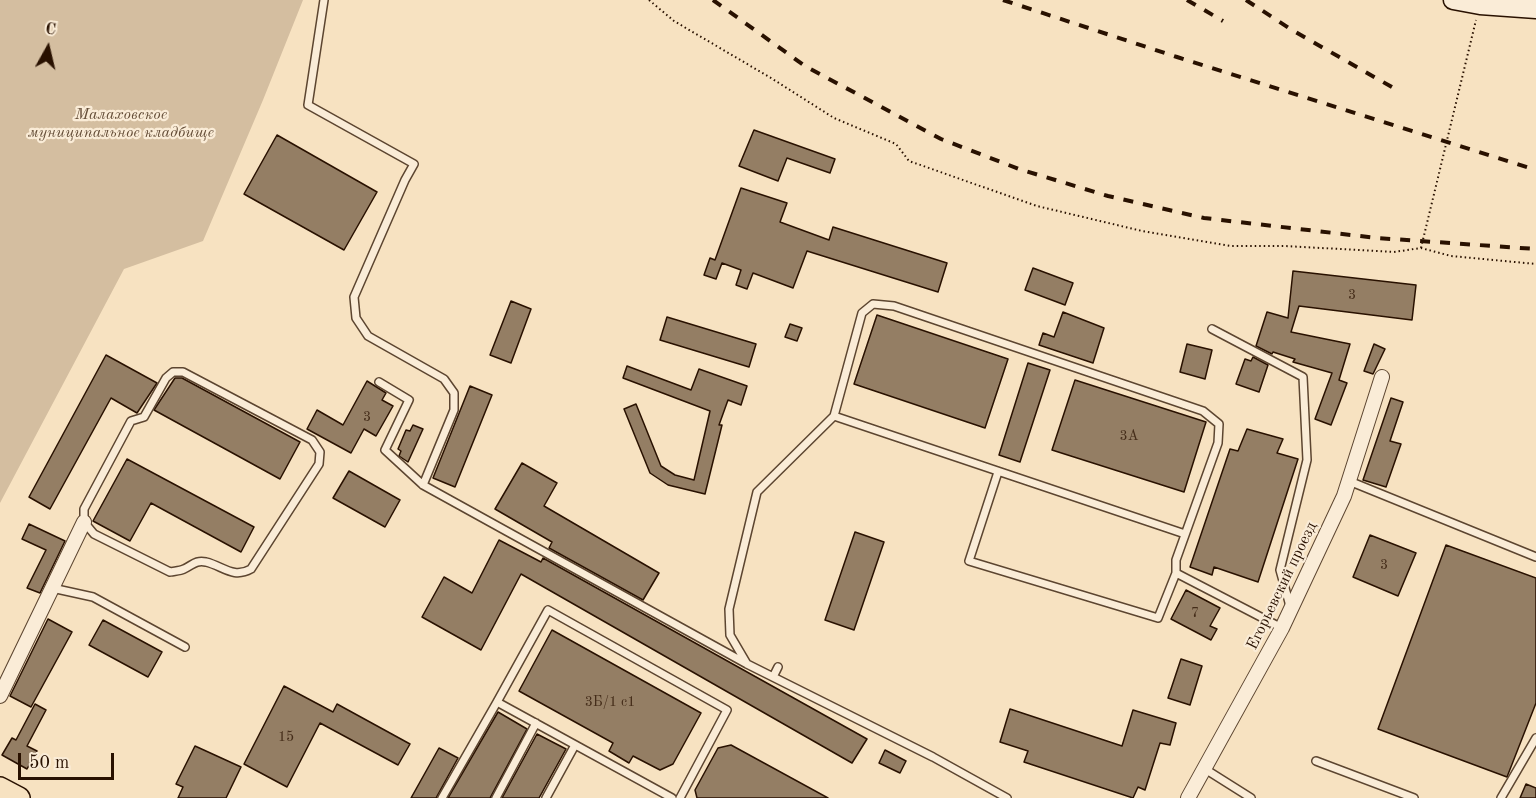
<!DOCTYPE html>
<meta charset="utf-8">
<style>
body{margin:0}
#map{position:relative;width:1536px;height:798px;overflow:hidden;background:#f7e2c1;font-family:"Old Standard TT",serif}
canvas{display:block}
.north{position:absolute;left:18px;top:18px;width:60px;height:60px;-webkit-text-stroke:4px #faecd7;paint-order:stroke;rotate:8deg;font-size:16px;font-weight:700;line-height:24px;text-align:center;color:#291100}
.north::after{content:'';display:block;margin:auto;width:21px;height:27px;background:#291100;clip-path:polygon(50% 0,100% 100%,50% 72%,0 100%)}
.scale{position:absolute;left:18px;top:753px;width:96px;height:27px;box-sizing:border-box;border:3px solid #291100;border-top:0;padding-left:8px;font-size:18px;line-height:21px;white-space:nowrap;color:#291100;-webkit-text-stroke:4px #faecd7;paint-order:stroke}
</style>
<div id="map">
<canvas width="1536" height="798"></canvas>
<div class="north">С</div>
<div class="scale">50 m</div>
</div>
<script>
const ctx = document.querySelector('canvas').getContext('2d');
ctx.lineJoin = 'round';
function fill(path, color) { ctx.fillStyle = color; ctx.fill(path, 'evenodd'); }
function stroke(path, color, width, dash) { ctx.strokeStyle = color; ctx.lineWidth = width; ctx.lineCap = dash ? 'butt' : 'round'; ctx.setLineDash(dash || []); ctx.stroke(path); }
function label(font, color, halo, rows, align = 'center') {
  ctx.font = font + ' "Old Standard TT",serif'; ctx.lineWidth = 4.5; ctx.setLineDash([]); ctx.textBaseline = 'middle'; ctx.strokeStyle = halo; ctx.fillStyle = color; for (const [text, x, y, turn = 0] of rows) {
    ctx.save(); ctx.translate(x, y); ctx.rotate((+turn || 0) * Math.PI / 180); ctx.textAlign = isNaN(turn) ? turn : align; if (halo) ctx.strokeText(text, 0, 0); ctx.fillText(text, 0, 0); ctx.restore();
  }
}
fill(new Path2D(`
 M 0,0 L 303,0 L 263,100 L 203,241 L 124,269 L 0,503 Z`), '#d4bea0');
const building = new Path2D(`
 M 754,130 L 835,159 L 830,173 L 787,158 L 778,181 L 739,166 Z
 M 277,135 L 377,192 L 344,250 L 244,194 Z
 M 741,188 L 787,203 L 780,222 L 829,240 L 833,227 L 947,263 L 938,292 L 807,251 L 793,288 L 753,273 L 747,289 L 736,285 L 741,270 L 722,263 L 716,279 L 704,275 L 710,258 L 715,260 Z
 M 1033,268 L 1073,283 L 1065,305 L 1025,290 Z
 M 1293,271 L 1416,285 L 1412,320 L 1299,306 L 1291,332 L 1350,344 L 1339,380 L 1347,383 L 1331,425 L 1315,419 L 1332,373 L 1293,362 L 1295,359 L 1273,352 L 1272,354 L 1256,346 L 1267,312 L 1288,318 Z
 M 511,301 L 531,309 L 511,363 L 490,355 Z
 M 1063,312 L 1104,328 L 1093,363 L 1039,345 L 1043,333 L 1054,337 Z
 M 877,315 L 1008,359 L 985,428 L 854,384 Z
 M 667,317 L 756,344 L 749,367 L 660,340 Z
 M 790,324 L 802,328 L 797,341 L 785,337 Z
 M 1187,344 L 1212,350 L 1205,379 L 1180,372 Z
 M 1374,344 L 1385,349 L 1373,374 L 1364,371 Z
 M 106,355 L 157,383 L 137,413 L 111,398 L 50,509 L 29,497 Z
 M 1253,357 L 1268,365 L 1259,392 L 1236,384 L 1245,359 L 1251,361 Z
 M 1028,363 L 1050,370 L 1020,462 L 999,455 Z
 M 627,366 L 691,390 L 699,369 L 747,386 L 741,405 L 728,400 L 719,425 L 722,425 L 705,494 L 668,485 L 650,473 L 624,409 L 636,404 L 661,466 L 675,475 L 694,480 L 710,411 L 623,378 Z
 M 175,378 L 182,378 L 300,442 L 280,479 L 154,410 Z
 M 1075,380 L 1206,422 L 1184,492 L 1052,450 Z
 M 367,381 L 386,393 L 382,400 L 393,406 L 376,436 L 364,429 L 351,453 L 307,429 L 317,410 L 343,425 Z
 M 470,386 L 492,395 L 455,487 L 433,478 Z
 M 1391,398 L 1403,402 L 1390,441 L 1401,444 L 1386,487 L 1363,480 Z
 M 413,425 L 423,429 L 408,462 L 399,456 L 401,451 L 398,449 L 406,430 L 410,431 Z
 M 1247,429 L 1283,439 L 1277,453 L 1298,459 L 1258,582 L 1214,567 L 1212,575 L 1190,567 L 1230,449 L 1238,451 Z
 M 127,459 L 254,527 L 241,552 L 151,503 L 130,541 L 93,521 Z
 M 522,463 L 557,483 L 544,506 L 659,573 L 643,600 L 549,548 L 552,542 L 495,509 Z
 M 349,471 L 400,500 L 385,527 L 333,498 Z
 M 29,524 L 65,541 L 40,593 L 27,588 L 46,550 L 22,539 Z
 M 855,532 L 884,542 L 854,630 L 825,620 Z
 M 1370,535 L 1416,553 L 1398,596 L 1353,577 Z
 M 499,540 L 541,562 L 543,558 L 867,739 L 852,763 L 521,574 L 481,650 L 422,617 L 444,577 L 472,593 Z
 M 1446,545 L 1536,578 L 1536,703 L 1507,777 L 1378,729 Z
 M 1186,590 L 1220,608 L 1210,626 L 1217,629 L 1211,640 L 1171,619 Z
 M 48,619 L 72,632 L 31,707 L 10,696 Z
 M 103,620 L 162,652 L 148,677 L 89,645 Z
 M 552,630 L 701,713 L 673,764 L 660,770 L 633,756 L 629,763 L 609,751 L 613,743 L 519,691 Z
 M 1181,659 L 1202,666 L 1190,705 L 1168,698 Z
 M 284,686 L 333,712 L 337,704 L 410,744 L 398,765 L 320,723 L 287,787 L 244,764 Z
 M 35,704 L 46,710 L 27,746 L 37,751 L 27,769 L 2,755 L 12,738 L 16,740 Z
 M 1010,709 L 1122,746 L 1133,710 L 1176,723 L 1170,745 L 1160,743 L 1145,790 L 1138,787 L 1133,798 L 1024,762 L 1028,751 L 1000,742 Z
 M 498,712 L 527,729 L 490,798 L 448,798 Z
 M 537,734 L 566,749 L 539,798 L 502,798 Z
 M 731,745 L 828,798 L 697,798 L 695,790 L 718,748 Z
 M 195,746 L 241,767 L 226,798 L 178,798 L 183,787 L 176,784 Z
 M 439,748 L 458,758 L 436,798 L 411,798 Z
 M 885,750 L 906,761 L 900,773 L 879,763 Z
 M 1526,784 L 1536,788 L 1536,798 L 1520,798 Z`);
fill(building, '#947e64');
stroke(building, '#291100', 1.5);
const service = new Path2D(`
 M 324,0 L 308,105 L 414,164 L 405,180 L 354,297 L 356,318 L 368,336 L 444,379 L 454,393 L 454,410 L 423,485
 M 1212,329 L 1303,377 L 1307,460 L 1280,570 L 1290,606
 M 173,372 L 183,372 L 312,440 L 320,452 L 319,464 L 251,569 C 233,579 223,566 206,562 C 195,560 193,565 184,569 C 180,571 174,571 170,572 L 94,534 L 84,522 L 84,509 L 131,421 L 144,417 L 166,378 Z
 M 379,382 L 409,400 L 385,450 L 423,485 L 747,664 L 933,757 L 1007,798
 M 834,416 L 1185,534
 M 1349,481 L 1536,557
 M 1176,573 L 1282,628
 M 52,588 L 93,597 L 185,647
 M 747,664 L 730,635 L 729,609 L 757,492 L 834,416 L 862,313 L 873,304 L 894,306 L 1203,411 L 1219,424 L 1218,443 L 1176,560 L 1176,573 L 1158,618 L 969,561 L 998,472
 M 773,677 L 778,667
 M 497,702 L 548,610 L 727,710 L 680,798
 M 1316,761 L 1414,798
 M 1205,769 L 1251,798
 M 442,798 L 497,702 L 672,798
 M 496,798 L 536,723
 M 546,798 L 575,745
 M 1501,798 L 1536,738`);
const minor = new Path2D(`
 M 0,696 L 84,522
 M 1188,798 L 1282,628 L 1344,496 L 1382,377`);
const secondary = new Path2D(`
 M 1453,0 L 1480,5 L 1536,9`);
const primary = new Path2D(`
 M 0,788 L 19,798`);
stroke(service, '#5c4530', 10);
stroke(minor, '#5c4530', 16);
stroke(secondary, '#291100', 21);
stroke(primary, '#291100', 24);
stroke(new Path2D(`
 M 649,0 L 674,21 L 771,78 L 834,118 L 896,144 L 909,161 L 1037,206 L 1142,231 L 1231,246 L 1285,246 L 1394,252 L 1421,248 L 1451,256 L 1536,264
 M 1421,248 L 1476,20`), '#291100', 2, [1.5, 3]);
stroke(service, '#faecd7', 7);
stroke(minor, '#faecd7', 14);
stroke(secondary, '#faecd7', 18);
stroke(primary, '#f7e2c1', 21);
stroke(new Path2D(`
 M 713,0 L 805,66 L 941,139 L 1019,169 L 1108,196 L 1204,218 L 1377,238 L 1536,249
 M 1003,0 L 1177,57 L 1536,170
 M 1187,0 L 1223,21
 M 1246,0 L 1292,30 L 1397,90`), '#291100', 4, [10, 10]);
label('14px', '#442c19', null, [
 ["3",1352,295],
 ["3",367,417],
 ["3А",1129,436],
 ["3",1384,565],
 ["7",1195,613],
 ["3Б/1 с1",610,702],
 ["15",286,737]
]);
label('italic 16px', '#654e38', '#faecd7', [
 ["Малаховское",121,115],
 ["муниципальное кладбище",121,133]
]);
label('16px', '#291100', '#faecd7', [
 ["Егорьевский проезд",1282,586,-64]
]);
</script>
